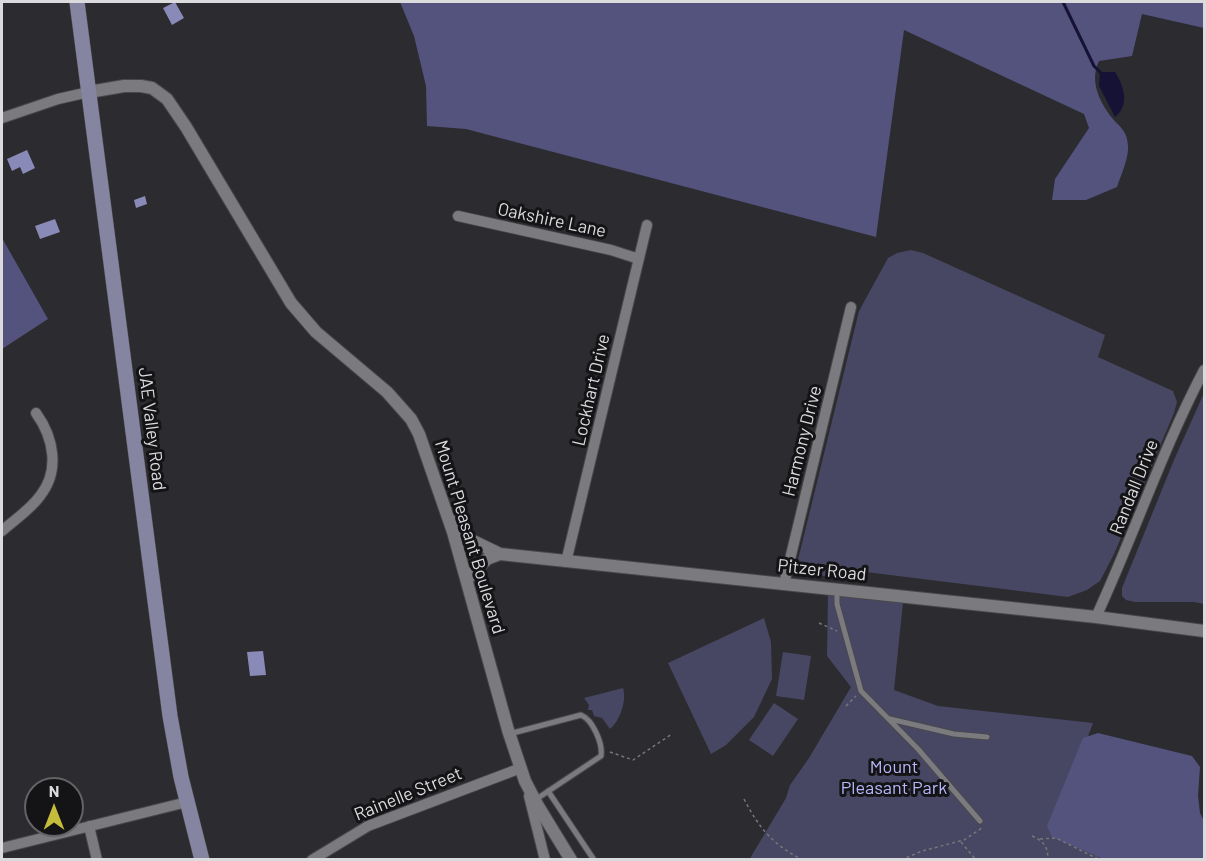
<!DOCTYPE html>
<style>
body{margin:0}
#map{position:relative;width:1206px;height:861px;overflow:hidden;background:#2b2b30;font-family:Barlow,sans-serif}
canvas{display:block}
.frame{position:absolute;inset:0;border:3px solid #dbdbde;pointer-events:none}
.north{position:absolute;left:24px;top:777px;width:60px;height:60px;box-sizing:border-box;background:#141416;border:2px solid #646466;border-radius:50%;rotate:0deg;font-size:16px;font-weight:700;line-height:24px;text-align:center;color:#dbdbde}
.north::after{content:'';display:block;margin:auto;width:21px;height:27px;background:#c6bc3c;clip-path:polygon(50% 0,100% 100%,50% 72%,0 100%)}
</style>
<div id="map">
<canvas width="1206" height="861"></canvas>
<div class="frame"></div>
<div class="north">N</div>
</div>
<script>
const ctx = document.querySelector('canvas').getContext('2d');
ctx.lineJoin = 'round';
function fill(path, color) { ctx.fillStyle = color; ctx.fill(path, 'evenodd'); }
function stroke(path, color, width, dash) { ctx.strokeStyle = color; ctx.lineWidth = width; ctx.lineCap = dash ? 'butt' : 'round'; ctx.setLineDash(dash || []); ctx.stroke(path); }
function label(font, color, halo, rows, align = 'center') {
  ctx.font = font + ' Barlow,sans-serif'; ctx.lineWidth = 6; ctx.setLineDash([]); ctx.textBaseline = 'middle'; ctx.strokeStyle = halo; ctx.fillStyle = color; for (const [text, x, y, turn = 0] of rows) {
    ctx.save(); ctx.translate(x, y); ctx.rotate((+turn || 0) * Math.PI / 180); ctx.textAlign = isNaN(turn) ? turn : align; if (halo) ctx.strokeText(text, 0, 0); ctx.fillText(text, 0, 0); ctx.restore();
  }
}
fill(new Path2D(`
 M 911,250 L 923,253 L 1105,335 L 1098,357 L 1173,391 L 1177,402 L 1174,413 L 1114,554 L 1100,581 L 1087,590 L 1068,597 L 866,572 L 855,580 L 795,572 L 859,311 L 888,258 L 897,253 Z
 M 1204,393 L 1204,604 L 1194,602 L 1135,602 L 1126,600 L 1122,596 L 1122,588 L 1174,460 Z
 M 828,594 L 903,602 L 894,690 L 938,706 L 1093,723 L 1054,828 L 1139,860 L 749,860 L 786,798 L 790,785 L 809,758 L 851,687 L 827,656 Z
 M 764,618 L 771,642 L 772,679 L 754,717 L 726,745 L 711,754 L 668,663 Z
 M 783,652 L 811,656 L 804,700 L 776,696 Z
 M 623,688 C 627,700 620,721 610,729 L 602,718 L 594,716 L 592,710 L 588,710 L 589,705 L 584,698 Z
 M 774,703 L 798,719 L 773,756 L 749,740 Z`), '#484763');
fill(new Path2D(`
 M 400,2 L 1204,2 L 1204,28 L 1142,14 L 1132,56 L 1099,61 C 1090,80 1098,98 1109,114 C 1118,127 1127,128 1128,146 C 1129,158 1121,175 1117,187 L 1086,200 L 1052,200 L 1055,179 L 1089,128 L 1084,114 L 904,30 L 876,237 L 466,129 L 427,126 L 426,86 L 414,36 Z
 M 2,238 L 48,319 L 2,349 Z
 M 1098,733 L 1192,756 L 1200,767 L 1198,796 L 1200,813 L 1204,821 L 1204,859 L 1104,859 L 1052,837 L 1047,826 L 1083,738 Z`), '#54537d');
fill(new Path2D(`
 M 1100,72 L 1115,72 C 1124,86 1130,105 1115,117 L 1099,86 Z`), '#161236');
stroke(new Path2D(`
 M 1063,2 L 1094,66 L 1101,73`), '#161236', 3);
fill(new Path2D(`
 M 175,2 L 184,18 L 172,25 L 163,8 Z
 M 27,150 L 35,168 L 23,174 L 20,167 L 12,171 L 7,159 Z
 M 145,196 L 147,204 L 136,208 L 134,200 Z
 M 55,219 L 60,232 L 40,239 L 35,226 Z
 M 263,651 L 266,675 L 250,676 L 247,652 Z`), '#8a8ab8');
const service = new Path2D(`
 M 837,591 L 837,604 L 861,691 L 918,749 L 980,821
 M 890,719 L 954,734 L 987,737
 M 509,734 L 581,715 C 593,720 603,744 601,756 L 535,800
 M 548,791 L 594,860`);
const minor = new Path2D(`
 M 2,118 L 58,99 L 89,92
 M 458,216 L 611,250 L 639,259
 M 2,531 C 14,520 30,510 40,496 C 60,471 54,438 36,413
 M 566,562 L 647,225
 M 784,584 L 851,307
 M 1096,617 C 1134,535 1162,450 1204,370
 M 529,796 L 545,860
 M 89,826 L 97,860
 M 2,848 L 187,802
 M 312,860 L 368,826 L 521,768`);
const tertiary = new Path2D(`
 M 89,92 L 124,86 L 141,86 L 152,88 L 167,99 L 186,127 L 291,303 L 316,332 L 387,392 L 411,419 L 419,434 L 453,532 L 508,730 L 525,781 L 538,806 L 571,860
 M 450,520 L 473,541 L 500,554 L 1096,617 L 1204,631
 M 467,579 L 487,559 L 500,554`);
const secondary = new Path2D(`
 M 77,2 L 170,716 L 181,777 L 202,860`);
stroke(service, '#48484b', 7);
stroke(minor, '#48484b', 12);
stroke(tertiary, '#48484b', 14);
stroke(secondary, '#48484b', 16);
stroke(new Path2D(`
 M 819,623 L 837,631
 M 846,706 L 856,696
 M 610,752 L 633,760 L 672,734
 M 744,799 C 759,828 773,845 803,860
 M 1032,836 C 1044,841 1048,847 1048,860
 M 1040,839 L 1056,838 L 1100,860
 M 961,842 L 976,860
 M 901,860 L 922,851 L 964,840 L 982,828`), '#77777b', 1.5, [3, 3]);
stroke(service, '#7a7a7f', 5);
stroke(minor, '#7a7a7f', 10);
stroke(tertiary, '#7a7a7f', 12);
stroke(secondary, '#8584a1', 15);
label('18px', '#dbdbde', '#141416', [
 ["Oakshire Lane",552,220,12],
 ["Lockhart Drive",591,390,-77],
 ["JAE Valley Road",152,429,83],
 ["Harmony Drive",802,441,-76],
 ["Randall Drive",1134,487,-68],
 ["Mount Pleasant Boulevard",470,537,73],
 ["Pitzer Road",822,570,6],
 ["Rainelle Street",408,794,-22]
]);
label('18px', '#b8b7fd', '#141416', [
 ["Mount",894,767],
 ["Pleasant Park",894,788]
]);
</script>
